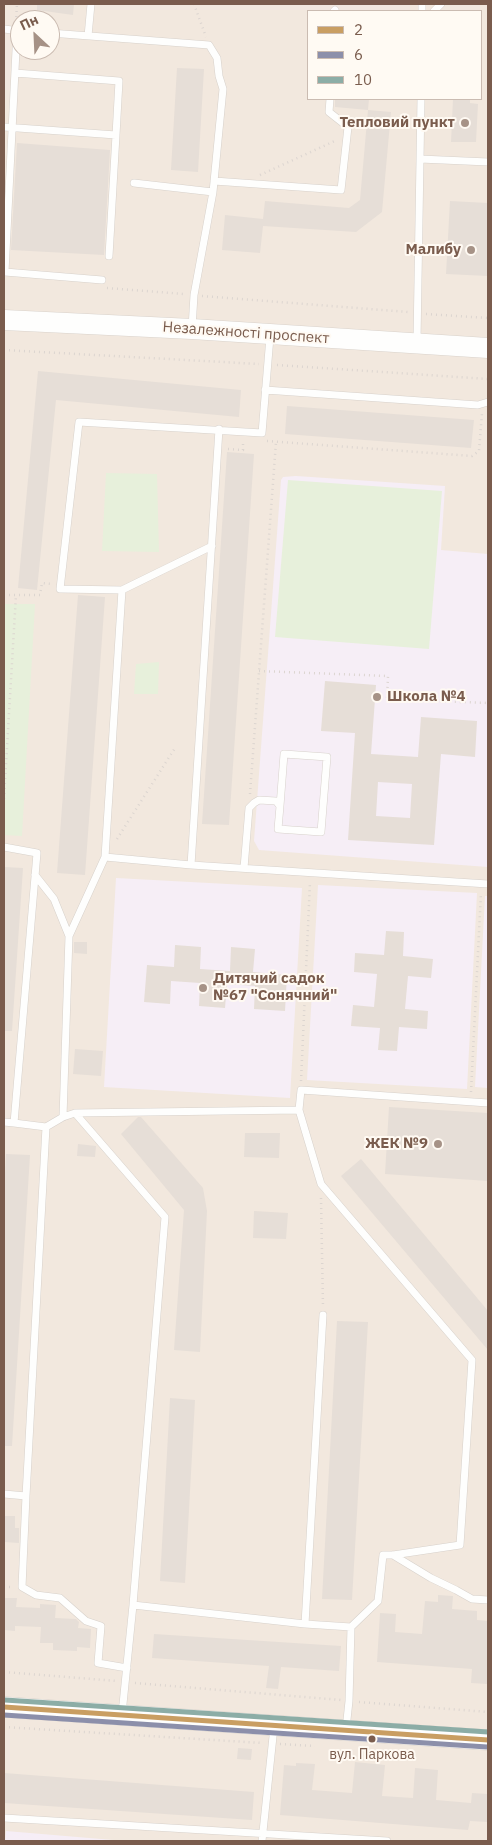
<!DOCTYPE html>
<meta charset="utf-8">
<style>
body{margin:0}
#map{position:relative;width:492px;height:1845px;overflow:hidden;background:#f9f5f0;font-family:"IBM Plex Sans",sans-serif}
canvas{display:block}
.frame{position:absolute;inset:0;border:5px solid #7a5c4d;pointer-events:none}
.legend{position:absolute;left:307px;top:10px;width:175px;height:90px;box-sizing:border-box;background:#fffaf3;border:1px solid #cabbb1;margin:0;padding:6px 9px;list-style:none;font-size:15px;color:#7a5c4d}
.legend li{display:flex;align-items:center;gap:10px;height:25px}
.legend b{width:25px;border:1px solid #cabbb1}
.north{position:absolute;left:10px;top:10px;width:50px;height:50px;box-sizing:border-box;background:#fffaf3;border:1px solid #cabbb1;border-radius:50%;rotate:335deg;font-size:14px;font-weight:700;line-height:20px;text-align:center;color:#7a5c4d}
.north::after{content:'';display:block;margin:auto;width:18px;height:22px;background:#a69286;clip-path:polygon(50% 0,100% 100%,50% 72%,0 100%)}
</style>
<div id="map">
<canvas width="492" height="1845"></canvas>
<div class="frame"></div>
<ul class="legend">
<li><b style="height:6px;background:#c99e62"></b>2</li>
<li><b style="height:6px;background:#8c8faa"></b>6</li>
<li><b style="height:6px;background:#8cada6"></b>10</li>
</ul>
<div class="north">Пн</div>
</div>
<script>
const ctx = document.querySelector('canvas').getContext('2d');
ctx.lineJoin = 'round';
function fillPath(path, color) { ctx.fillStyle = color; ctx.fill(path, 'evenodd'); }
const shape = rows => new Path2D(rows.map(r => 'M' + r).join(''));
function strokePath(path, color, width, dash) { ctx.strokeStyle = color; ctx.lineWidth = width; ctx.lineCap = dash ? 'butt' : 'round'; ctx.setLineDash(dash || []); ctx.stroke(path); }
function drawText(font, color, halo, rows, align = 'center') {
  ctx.font = font + ' "IBM Plex Sans",sans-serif'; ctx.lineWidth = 4; ctx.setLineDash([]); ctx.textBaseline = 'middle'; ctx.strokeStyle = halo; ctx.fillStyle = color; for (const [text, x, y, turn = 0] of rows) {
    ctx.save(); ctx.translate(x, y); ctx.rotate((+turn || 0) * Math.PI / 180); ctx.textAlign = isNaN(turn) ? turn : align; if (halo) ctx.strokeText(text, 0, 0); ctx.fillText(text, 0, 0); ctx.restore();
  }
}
const residential = shape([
 [4,4,488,4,488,1841,4,1841],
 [308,11,481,11,481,99,308,99],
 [20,20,50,20,50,50,20,50]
]);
const education = shape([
 [296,476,445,486,441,550,488,554,488,867,259,850,254,841,281,480,283,477],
 [116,878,302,888,290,1098,104,1087],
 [318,885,477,893,467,1089,307,1080],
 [485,896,488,896,488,1088,475,1087],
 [6,1831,125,1841,5,1841]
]);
const green = shape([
 [106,473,157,474,159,552,102,551],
 [288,480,442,491,429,649,275,637],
 [4,604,35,604,22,836,4,835],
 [159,662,158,694,134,694,136,664]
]);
const building = shape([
 [37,4,74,4,73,15,37,10],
 [177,68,204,69,198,172,171,170],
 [335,99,369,99,368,110,335,107],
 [453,99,470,99,470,103,478,104,476,142,451,142],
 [368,110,391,112,382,212,356,232,263,226,260,253,222,250,225,215,263,219,265,201,349,208,360,200],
 [17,143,110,150,104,255,11,250],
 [450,201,488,203,488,276,446,274],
 [38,371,241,390,239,417,56,400,37,590,18,588],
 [287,406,474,420,471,448,285,434],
 [227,452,254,454,229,825,202,824],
 [78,595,105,597,85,875,57,873],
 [325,681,376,685,371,754,418,757,421,717,477,721,475,757,441,754,434,845,348,840,355,733,321,731],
 [378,782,412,784,410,818,376,816],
 [4,867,23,868,12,1031,4,1031],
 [386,931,404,932,403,956,433,959,431,978,408,976,405,1009,428,1011,427,1029,399,1027,397,1051,378,1050,380,1028,351,1026,353,1005,374,1007,377,974,354,972,355,953,384,955],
 [74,942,87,942,87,954,74,953],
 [175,945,201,947,200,969,230,971,231,947,255,949,253,972,287,975,285,1011,254,1009,255,986,227,984,225,1008,199,1006,200,983,171,981,170,1004,144,1002,147,965,174,967],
 [75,1049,103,1051,101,1076,73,1074],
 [389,1107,488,1113,488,1181,385,1174],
 [138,1117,141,1117,203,1188,207,1211,200,1352,174,1350,184,1210,121,1134],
 [245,1133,280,1133,279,1158,244,1157],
 [78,1144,96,1146,95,1157,77,1156],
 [6,1154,30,1155,12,1446,4,1446,4,1192],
 [361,1159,488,1311,488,1350,341,1176],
 [254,1211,288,1213,286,1239,253,1238],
 [337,1321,368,1322,352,1600,322,1599],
 [170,1398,195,1400,185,1583,160,1581],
 [4,1516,15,1516,15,1528,19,1528,19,1543,4,1542],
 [438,1595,453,1596,452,1609,477,1611,477,1620,488,1621,488,1684,471,1683,472,1669,377,1662,380,1613,396,1614,395,1632,422,1634,425,1601,438,1602],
 [4,1598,17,1598,16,1607,40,1608,40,1604,56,1605,55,1618,76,1619,79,1622,78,1628,91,1629,90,1648,77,1647,77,1651,53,1650,53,1643,40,1643,41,1627,15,1626,15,1631,4,1630],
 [154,1634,341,1646,339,1671,281,1667,278,1689,266,1688,269,1666,152,1658],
 [238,1748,252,1749,251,1760,237,1759],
 [355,1762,385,1765,382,1796,413,1798,415,1768,438,1770,436,1800,471,1803,472,1793,488,1794,488,1822,470,1821,468,1830,280,1815,284,1765,296,1766,296,1763,315,1764,312,1790,352,1793],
 [4,1773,254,1792,252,1820,4,1803]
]);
const path = shape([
 [194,4,206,37],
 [16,22,17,4],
 [260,175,337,140],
 [107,288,184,294],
 [202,296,408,312],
 [426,314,488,318],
 [4,350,259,364],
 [277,365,488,379],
 [267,441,472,456,479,451,482,413],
 [228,449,243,450,243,441],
 [4,595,40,595,42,583,52,584],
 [259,671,388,676,387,699,488,703],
 [250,794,276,442],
 [4,799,16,595],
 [117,839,175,748],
 [301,1081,310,882],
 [471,1092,481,893],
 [321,1198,323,1307],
 [4,1587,13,1587],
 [4,1672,117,1681],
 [135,1683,341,1700],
 [359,1702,488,1712],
 [4,1727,262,1743],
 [280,1744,315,1746]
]);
const lane = shape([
 [334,11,335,10],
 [422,11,422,4],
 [434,11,441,4],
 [4,29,20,31],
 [17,30,5,272,102,280],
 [50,33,209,45,217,58,219,76,223,89,213,192,194,295,192,328],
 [88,36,91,4],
 [4,127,116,135,119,81,15,73],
 [420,159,488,162],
 [214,181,341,190,348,127,329,112,330,99],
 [134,183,213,192],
 [109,256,116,135],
 [417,341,421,99],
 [265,390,478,405,488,402],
 [122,590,60,589,79,422,262,433,270,337],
 [4,847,37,853,14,1123,4,1122],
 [105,857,122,590,212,546],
 [191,865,219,429],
 [244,868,249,808,254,803,259,800,276,801,280,806,278,829,321,832,327,757,284,754,280,806],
 [35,875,54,899,69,936],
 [75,1113,299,1110],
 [63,1117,69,936,105,857,191,865,488,884],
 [14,1123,46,1127,63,1117,75,1113,165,1217,133,1605,122,1714],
 [4,1494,26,1496,22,1587,36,1595,60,1598,86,1621,101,1626,98,1663,127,1668],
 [26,1496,46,1127],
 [393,1555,431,1578,456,1590,472,1599,488,1600],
 [133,1605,305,1624,351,1627],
 [305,1624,323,1315],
 [346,1729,349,1701,351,1627,378,1601,383,1555,393,1555,460,1545,472,1360,321,1184,299,1110,301,1090,488,1103],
 [4,1818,387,1841],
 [262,1841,274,1727]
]);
const secondary = shape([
 [4,320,192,329,488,348],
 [4,1707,488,1740]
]);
const bus1 = shape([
 [4,1707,488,1740]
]);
const bus2 = shape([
 [4,1715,487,1747]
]);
const bus3 = shape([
 [5,1700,488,1732]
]);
const markers = [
 [465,123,5,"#a69286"],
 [471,250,5,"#a69286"],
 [377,697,5,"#a69286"],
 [203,988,5,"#a69286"],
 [438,1144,5,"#a69286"],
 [372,1739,4.5,"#7a5c4d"]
];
const busNames = [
 ["вул. Паркова",372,1755]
];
const poiNames = [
 ["Тепловий пункт",455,123],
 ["Малибу",461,250],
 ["Школа №4",387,697,"left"],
 ["Дитячий садок",213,979,"left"],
 ["№67 \"Сонячний\"",213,996,"left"],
 ["ЖЕК №9",428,1144]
];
const streetNames = [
 ["Незалежності проспект",246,333,4]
];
fillPath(residential, '#f2e8de');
fillPath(education, '#f6eef6');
fillPath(green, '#e7f0db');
fillPath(building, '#e6ded7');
strokePath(lane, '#d7d1cb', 8);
strokePath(secondary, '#d9d2cb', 21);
strokePath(path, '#dcd5d0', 2.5, [1, 4]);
strokePath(lane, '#fefefd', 7);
strokePath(secondary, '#fefefd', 20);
strokePath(bus1, '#c99e62', 5);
strokePath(bus2, '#8c8faa', 5);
strokePath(bus3, '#8cada6', 5);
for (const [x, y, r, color] of markers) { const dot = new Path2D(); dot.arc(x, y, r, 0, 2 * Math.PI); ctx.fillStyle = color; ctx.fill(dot); strokePath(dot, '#fffaf3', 2); }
drawText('14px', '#7a5c4d', '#fffaf3', busNames);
drawText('bold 15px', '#7a5c4d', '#fffaf3', poiNames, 'right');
drawText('15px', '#7a5c4d', '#fffaf3', streetNames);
</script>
